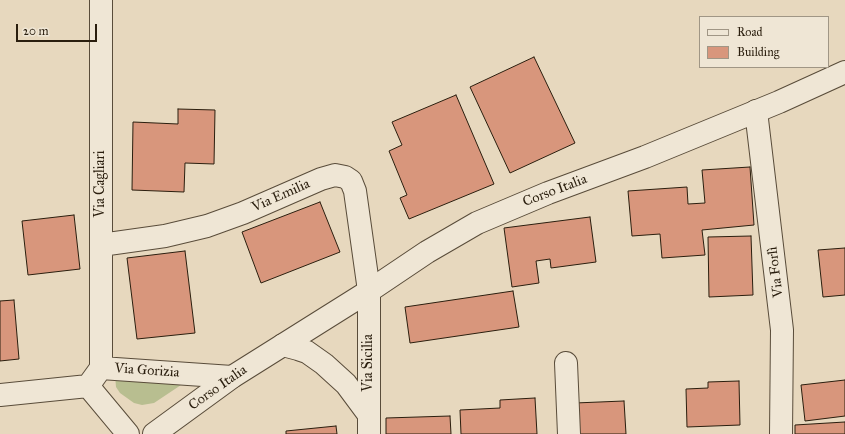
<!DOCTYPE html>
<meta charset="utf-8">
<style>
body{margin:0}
#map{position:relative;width:845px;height:434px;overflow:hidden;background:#e7d8be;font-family:"IM FELL Great Primer",serif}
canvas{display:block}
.legend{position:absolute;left:699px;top:16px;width:130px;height:52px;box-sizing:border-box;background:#efe6d5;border:1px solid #a09685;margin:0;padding:5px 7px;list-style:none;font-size:12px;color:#2a1e0e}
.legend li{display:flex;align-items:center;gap:8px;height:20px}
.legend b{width:20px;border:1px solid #a09685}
.scale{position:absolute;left:16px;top:24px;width:81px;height:18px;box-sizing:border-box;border:2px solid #2a1e0e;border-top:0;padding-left:5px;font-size:12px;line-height:14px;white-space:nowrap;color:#2a1e0e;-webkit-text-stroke:3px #efe6d5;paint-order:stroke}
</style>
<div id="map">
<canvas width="845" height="434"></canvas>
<ul class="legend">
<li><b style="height:5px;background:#efe6d5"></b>Road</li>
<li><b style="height:11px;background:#d8967c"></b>Building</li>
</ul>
<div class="scale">20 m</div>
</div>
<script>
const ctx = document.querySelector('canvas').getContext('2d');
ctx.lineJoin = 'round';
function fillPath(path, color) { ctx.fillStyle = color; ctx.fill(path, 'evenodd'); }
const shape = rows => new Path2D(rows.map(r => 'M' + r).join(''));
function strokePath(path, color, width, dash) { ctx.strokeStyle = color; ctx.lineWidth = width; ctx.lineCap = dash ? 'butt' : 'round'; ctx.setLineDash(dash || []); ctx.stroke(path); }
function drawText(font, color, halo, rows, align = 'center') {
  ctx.font = font + ' "IM FELL Great Primer",serif'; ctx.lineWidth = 3; ctx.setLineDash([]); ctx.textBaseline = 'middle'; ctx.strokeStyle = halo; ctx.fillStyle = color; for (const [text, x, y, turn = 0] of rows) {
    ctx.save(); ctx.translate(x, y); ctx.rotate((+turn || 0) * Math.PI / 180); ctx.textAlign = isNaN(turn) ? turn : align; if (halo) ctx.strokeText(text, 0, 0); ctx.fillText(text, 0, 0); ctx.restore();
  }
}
const green = shape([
 [115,375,190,379,154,403,142,405,134,403,120,393,116,387]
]);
const building = shape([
 [534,57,575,143,510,173,470,87,534,57],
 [456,95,494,184,409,219,400,198,407,195,389,151,402,145,392,122,456,95],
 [178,109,215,110,214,164,185,163,184,192,132,190,133,122,178,124,178,109],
 [750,167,754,225,702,230,705,255,662,258,660,234,632,236,628,191,687,187,688,204,705,203,702,170,750,167],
 [320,202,340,252,261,283,242,232,320,202],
 [74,215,80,269,28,275,22,221,74,215],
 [590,217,596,262,551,268,550,259,536,261,539,283,512,287,504,228,590,217],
 [751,236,753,295,709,297,708,237,751,236],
 [845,248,845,295,823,297,818,250,845,248],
 [185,251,195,333,137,339,127,258,185,251],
 [513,291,519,327,410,343,405,307,513,291],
 [14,300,19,359,0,361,0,301,14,300],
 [845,380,845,416,805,421,801,385,845,380],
 [739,381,740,425,687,427,686,389,708,388,708,382,739,381],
 [535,398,537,434,461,434,460,410,500,408,500,400,535,398],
 [624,401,626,434,577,434,575,403,624,401],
 [450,416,451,434,386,434,386,418,450,416],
 [845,422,845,434,795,434,795,425,845,422],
 [336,426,337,434,286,434,286,431,336,426]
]);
const minor = shape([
 [756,111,782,330,781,434],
 [101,245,165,236,207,226,243,213,321,179,335,175,345,177,351,181,355,191,369,291,369,434],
 [283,345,298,349,307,352,324,364,346,384,369,415],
 [566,363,569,434],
 [101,368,101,0],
 [88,386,128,434],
 [0,395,88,386,101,368,232,377]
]);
const tertiary = shape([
 [154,434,232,377,369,291,427,252,477,223,548,193,645,157,779,102,845,72]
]);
const streetNames = [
 ["Via Cagliari",101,184,-90],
 ["Corso Italia",555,191,-21],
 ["Via Emilia",281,196,-24],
 ["Via Forlì",776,272,-97],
 ["Via Sicilia",369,363,-90],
 ["Via Gorizia",147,371,4],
 ["Corso Italia",218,388,-35]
];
fillPath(green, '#b8be90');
fillPath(building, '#d8967c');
strokePath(building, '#2a1e0e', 1);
strokePath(minor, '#594c3a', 24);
strokePath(tertiary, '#594c3a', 24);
strokePath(minor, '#efe6d5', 22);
strokePath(tertiary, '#efe6d5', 22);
drawText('14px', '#2a1e0e', '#efe6d5', streetNames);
</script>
